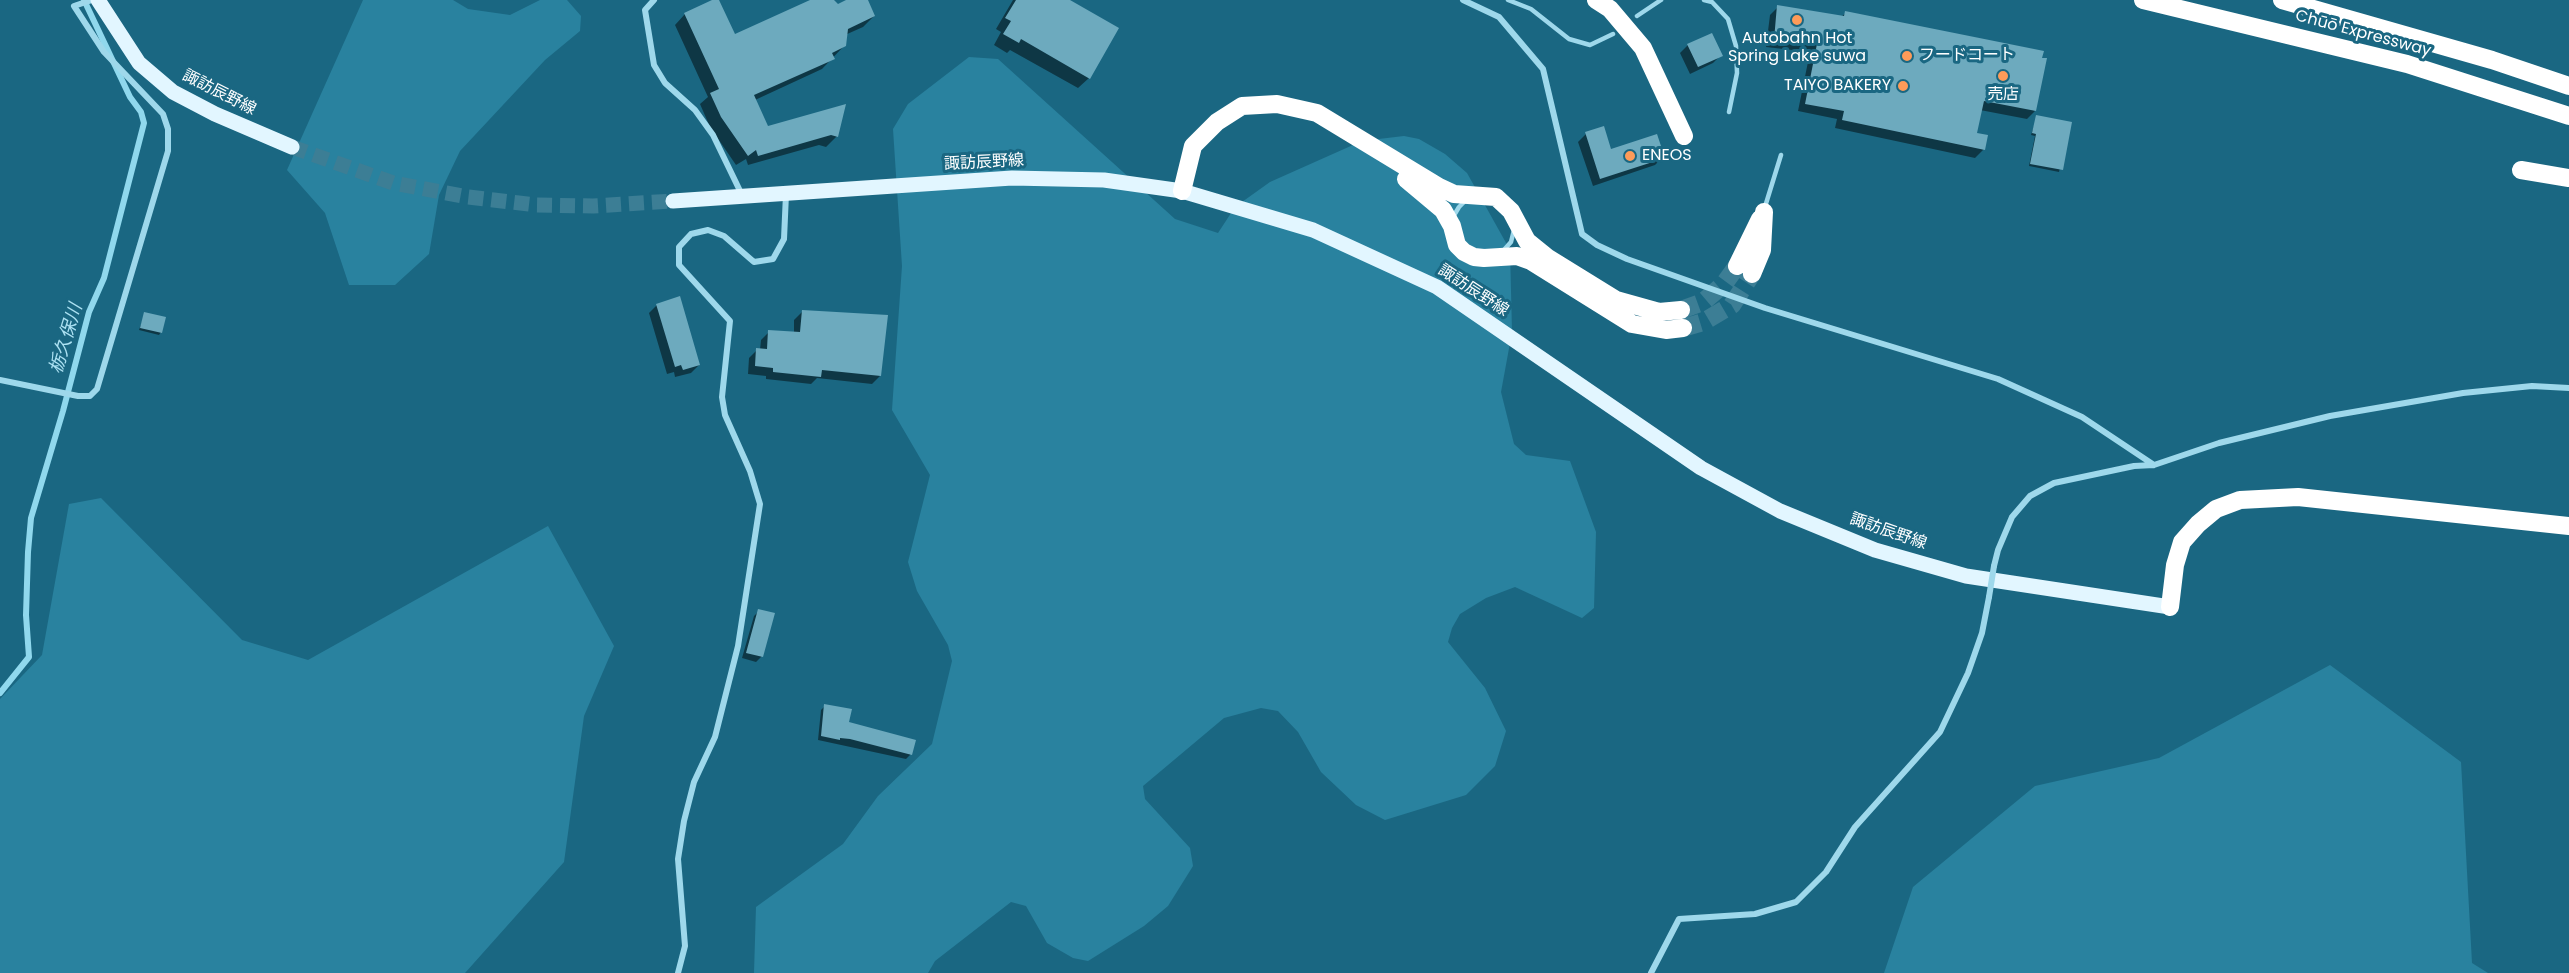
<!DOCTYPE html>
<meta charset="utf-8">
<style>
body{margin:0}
canvas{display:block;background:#1a6782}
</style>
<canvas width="2569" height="973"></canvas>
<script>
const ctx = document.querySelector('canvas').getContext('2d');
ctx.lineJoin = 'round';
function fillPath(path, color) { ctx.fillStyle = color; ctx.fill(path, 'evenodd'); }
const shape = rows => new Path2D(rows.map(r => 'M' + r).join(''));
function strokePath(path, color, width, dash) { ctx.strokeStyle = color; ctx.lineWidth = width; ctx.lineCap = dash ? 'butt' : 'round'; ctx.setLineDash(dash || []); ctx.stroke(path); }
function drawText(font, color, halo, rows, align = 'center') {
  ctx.font = font + ' Poppins,"Noto Sans JP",sans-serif'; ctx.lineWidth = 6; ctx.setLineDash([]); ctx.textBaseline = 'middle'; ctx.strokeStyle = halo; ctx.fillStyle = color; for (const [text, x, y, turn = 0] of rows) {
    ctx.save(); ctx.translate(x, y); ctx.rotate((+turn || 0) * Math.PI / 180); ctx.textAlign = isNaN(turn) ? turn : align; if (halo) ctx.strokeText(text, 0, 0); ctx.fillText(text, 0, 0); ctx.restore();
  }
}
const green = shape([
 [363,0,453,0,468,9,510,15,540,0,567,0,581,16,580,31,545,60,460,151,439,195,429,254,395,285,349,285,325,213,287,170],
 [969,57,998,59,1175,219,1218,233,1235,207,1270,182,1362,141,1404,136,1419,139,1445,154,1467,173,1510,250,1512,332,1501,392,1514,444,1526,455,1570,461,1596,532,1594,608,1582,618,1515,587,1486,598,1460,614,1452,628,1448,642,1485,688,1506,731,1495,766,1466,795,1385,820,1356,805,1321,772,1298,732,1278,711,1261,708,1224,718,1143,786,1145,799,1190,848,1193,866,1168,906,1144,926,1088,961,1073,958,1047,943,1026,906,1011,902,935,961,928,973,754,973,756,907,843,844,878,796,932,744,952,661,948,645,917,591,908,562,930,475,892,410,902,266,893,129,908,104],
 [101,498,242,640,308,660,548,526,614,646,584,716,564,862,465,973,0,973,0,699,42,655,69,504],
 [2330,665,2461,762,2472,963,2488,973,1884,973,1913,887,2035,786,2159,758]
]);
const shadow = shape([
 [717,0,734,36,814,0,828,0,840,5,850,0,866,0,874,16,863,27,845,35,844,46,822,69,755,100,767,128,844,106,837,136,826,147,819,145,748,165,746,159,736,165,710,127,700,104,708,97,675,25,685,14],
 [1013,0,1067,0,1089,78,1078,88,1010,50,1007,53,994,45,1001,32,996,29],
 [1778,7,1841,17,1846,13,2035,111,2027,119,1980,110,1975,134,1983,150,1975,158,1835,128,1837,119,1798,111,1810,52,1766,47,1770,15],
 [1688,45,1721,55,1713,63,1690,74,1680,53],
 [2037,117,2070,123,2059,172,2029,166,2035,136,2031,135],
 [1586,134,1610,151,1663,157,1655,165,1593,186,1578,142],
 [657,305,699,365,691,373,675,377,674,372,667,374,649,313],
 [802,312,880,376,872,384,817,378,811,384,766,379,766,376,748,374,749,358,757,350,760,350,761,340,769,332,794,333,794,320],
 [145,314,161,332,159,335,139,330],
 [759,611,773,614,761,657,756,662,742,658,754,616],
 [825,706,847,723,914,741,910,755,906,759,818,740,821,710]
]);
const stream = shape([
 [0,693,29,657,26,615,28,552,31,518,63,411,89,312,104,278,144,123,141,112,130,97,84,0]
]);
const building = shape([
 [712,0,719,0,735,34,810,0,834,0,838,4,846,0,868,0,875,16,848,29,846,46,832,53,835,59,754,95,768,126,846,104,838,137,831,135,758,156,756,150,748,156,721,117,710,93,719,89,684,13],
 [1016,0,1070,0,1119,28,1090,79,1021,39,1019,43,1003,34,1011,21,1005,18],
 [1777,5,1844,16,1845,11,2044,51,2042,58,2047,58,2036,111,1984,101,1977,133,1988,135,1985,150,1842,120,1844,111,1805,104,1817,44,1774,40],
 [1712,33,1723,56,1698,67,1687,44],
 [2036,115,2072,122,2063,170,2030,164,2036,134,2032,133],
 [1604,126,1611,149,1657,134,1665,158,1600,179,1585,132],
 [680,296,700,365,683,370,681,365,675,367,656,304],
 [802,310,888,315,881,376,822,370,821,377,773,372,773,368,755,366,756,348,767,349,768,330,800,332],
 [144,312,166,317,162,333,140,328],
 [758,609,775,613,763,657,746,653],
 [824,704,852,709,849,722,916,740,912,755,850,739,840,738,840,740,821,736]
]);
const primaryTunnel = shape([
 [292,147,393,183,468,197,537,205,593,206,673,201]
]);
const motorwayTunnel = shape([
 [1681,310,1703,302,1724,284,1737,266],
 [1683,328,1703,322,1732,305,1752,274]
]);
const service = shape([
 [1508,0,1531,9,1569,39,1590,45,1613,34],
 [1704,0,1712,2,1728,19,1736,46,1737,73,1729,112],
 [1637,16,1661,0],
 [1764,210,1781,155],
 [1453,217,1459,207,1466,200],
 [1503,251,1511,242,1514,230]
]);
const minor = shape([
 [654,0,645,10,654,65,665,83,695,110,713,135,742,195],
 [1463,0,1499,17,1543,69,1582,234,1597,245,1627,259,1765,308,1998,379,2082,417,2154,465],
 [0,380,78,396,90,396,97,389,168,151,168,129,163,114,104,52,74,6,92,0],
 [1994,566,1998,550,2012,517,2030,496,2054,483,2134,466,2154,465,2219,443,2330,416,2463,393,2532,386,2569,388],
 [678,973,685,946,678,859,684,821,694,782,715,737,738,646,760,504,750,471,725,415,722,397,730,321,679,265,679,247,691,234,708,230,724,236,754,262,773,259,784,239,786,194],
 [1651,973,1679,919,1755,914,1796,902,1826,872,1855,827,1940,732,1968,673,1982,633,1989,597]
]);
const primary = shape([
 [98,0,139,63,173,92,215,114,292,147],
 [673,201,1012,178,1104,180,1182,191,1313,230,1437,287,1701,468,1780,511,1875,550,1966,576,2170,607]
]);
const motorway = shape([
 [1596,0,1610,9,1643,48,1684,136],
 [2143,0,2407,64,2569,116],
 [2282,0,2492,60,2569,86],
 [2521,170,2569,178],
 [1406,179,1443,210,1452,226,1457,245,1464,252,1474,257,1484,258,1517,256,1531,261,1632,324,1666,330,1683,328],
 [1182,191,1193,146,1217,122,1242,106,1277,104,1317,113,1439,187,1454,194,1496,197,1511,211,1527,241,1548,258,1616,300,1659,312,1681,310],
 [1737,266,1760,219],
 [1752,274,1762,250,1764,212],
 [2170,607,2175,565,2182,542,2198,524,2216,509,2240,500,2298,497,2569,526]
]);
const minorBridge = shape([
 [1989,597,1994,566]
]);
const markers = [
 [1797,20,6,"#fd9b59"],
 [1907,56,6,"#fd9b59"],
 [2003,76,6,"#fd9b59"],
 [1903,86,6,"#fd9b59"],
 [1630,156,6,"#fd9b59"]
];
const streetNames = [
 ["Chūō Expressway",2363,34,15],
 ["諏訪辰野線",219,93,27],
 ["諏訪辰野線",984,163,-3],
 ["諏訪辰野線",1473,291,33],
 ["諏訪辰野線",1888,532,19]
];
const poiNames = [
 ["Autobahn Hot",1797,39],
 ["Spring Lake suwa",1797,57],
 ["フードコート",1919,56,"left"],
 ["TAIYO BAKERY",1891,86,"right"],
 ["売店",2003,95],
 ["ENEOS",1642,156,"left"]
];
const waterNames = [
 ["栃久保川",67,339,-73]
];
fillPath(green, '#29829f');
fillPath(shadow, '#0007');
strokePath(stream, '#90d8ed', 6);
fillPath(building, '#6daabe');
strokePath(primaryTunnel, '#3c7e95', 15, [15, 8]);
strokePath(motorwayTunnel, '#3c7e95', 18, [18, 9]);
strokePath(service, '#9ed8eb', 4.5);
strokePath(minor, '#9ed8eb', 6);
strokePath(primary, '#e2f6ff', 15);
strokePath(motorway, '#fff', 18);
strokePath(minorBridge, '#9ed8eb', 6);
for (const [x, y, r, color] of markers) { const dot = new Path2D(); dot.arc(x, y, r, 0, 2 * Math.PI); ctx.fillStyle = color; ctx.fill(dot); strokePath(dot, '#1a6782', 2); }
drawText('16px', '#fff', '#1a6782', streetNames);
drawText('16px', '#fff', '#1a6782', poiNames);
drawText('italic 18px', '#ade2f3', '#1a6782', waterNames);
</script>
